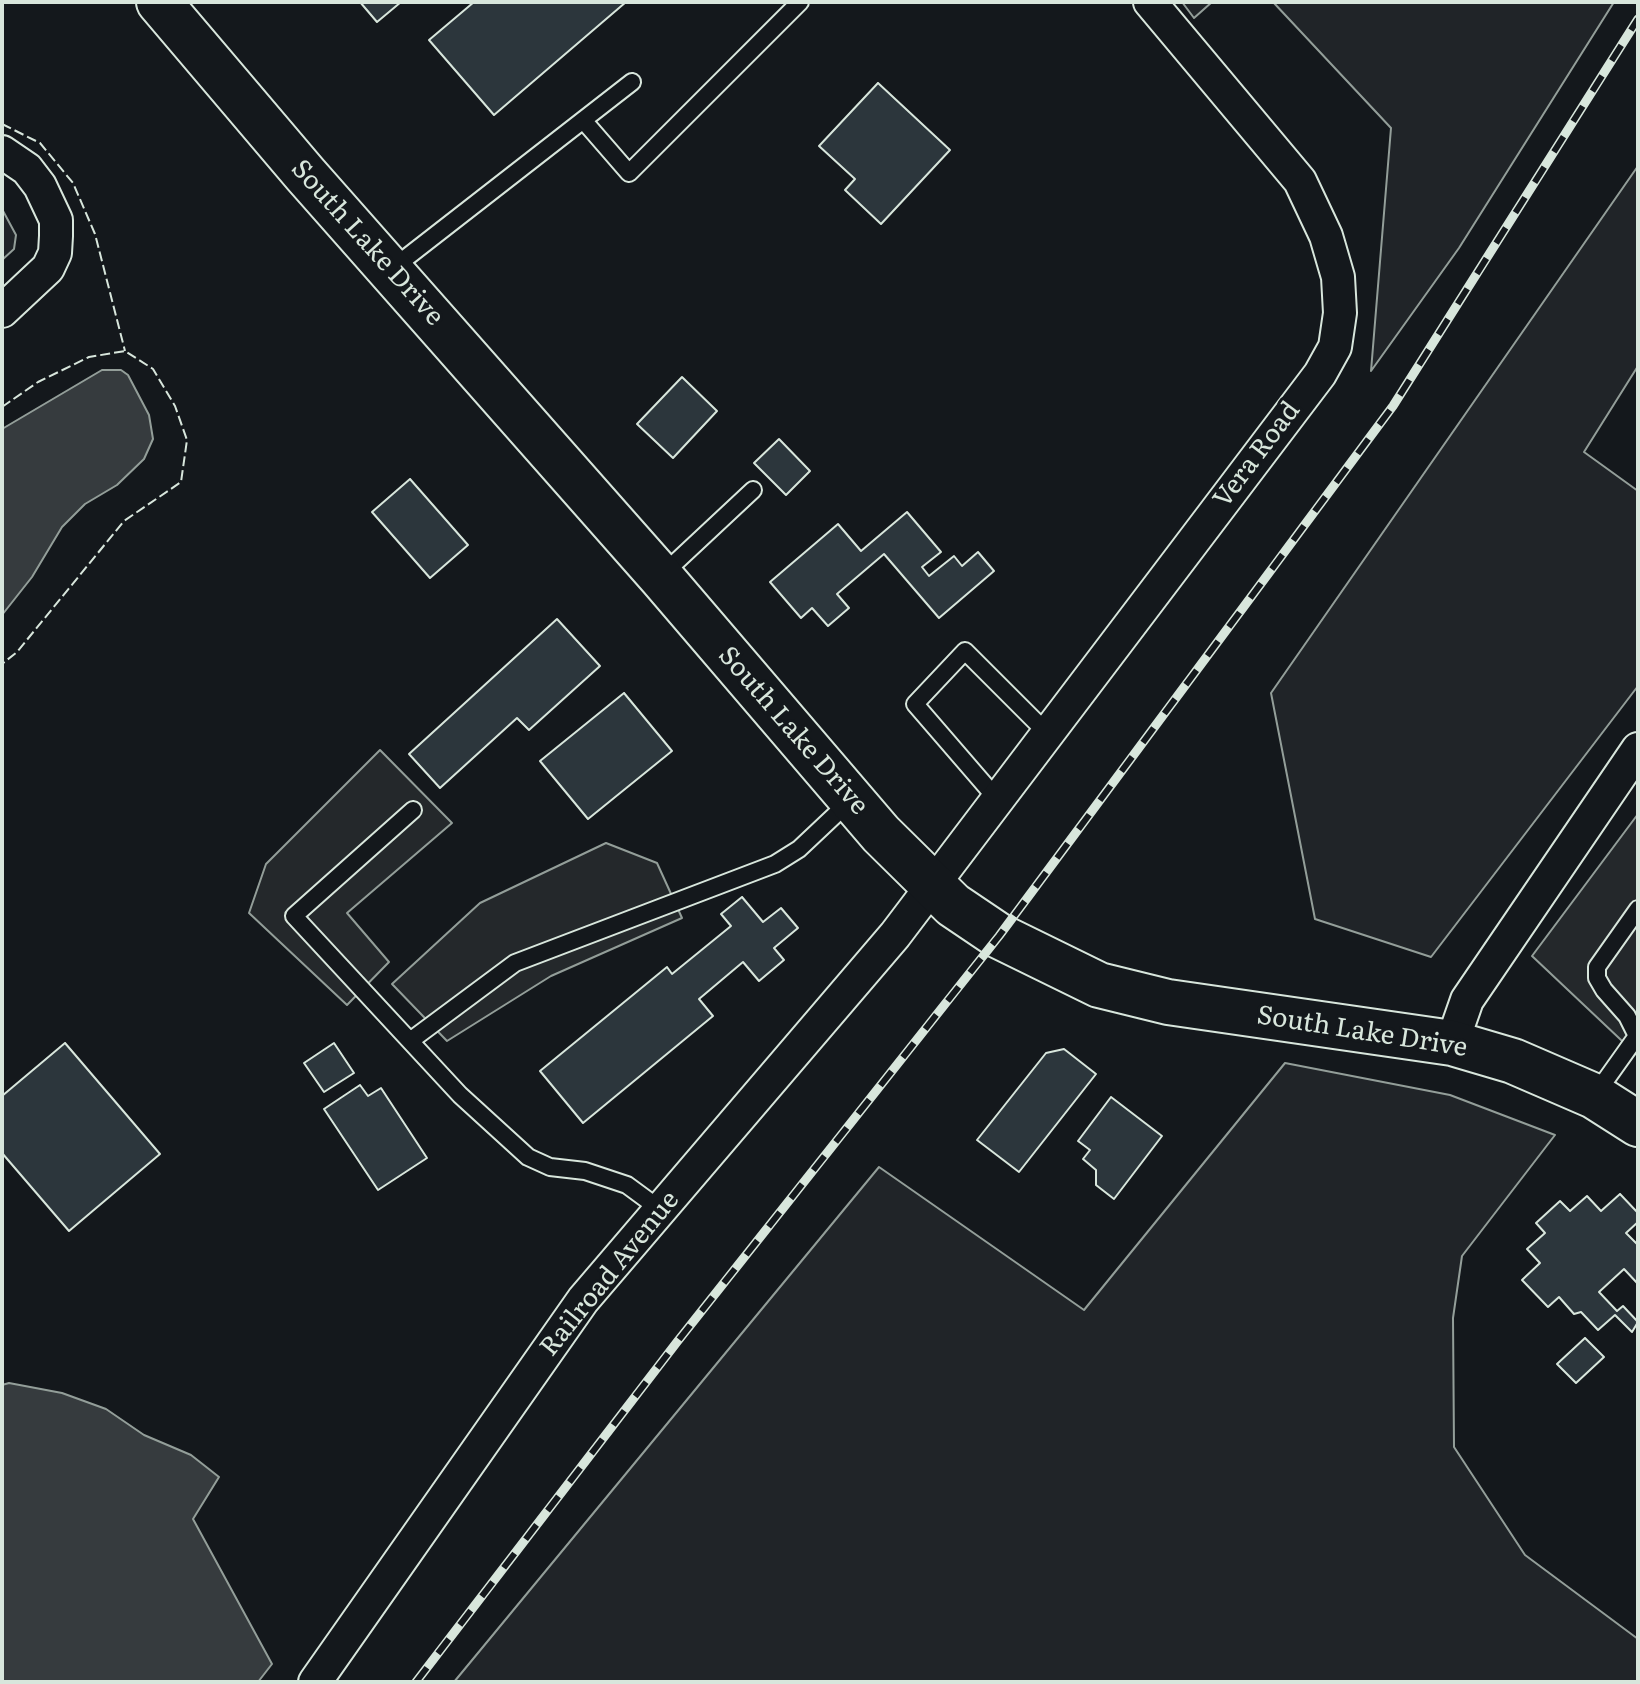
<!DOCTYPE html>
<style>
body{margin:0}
#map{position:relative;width:1640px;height:1684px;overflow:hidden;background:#14181c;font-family:Literata,serif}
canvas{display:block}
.frame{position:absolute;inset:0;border:4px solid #d8e6dc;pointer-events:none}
</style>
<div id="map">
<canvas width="1640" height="1684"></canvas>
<div class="frame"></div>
</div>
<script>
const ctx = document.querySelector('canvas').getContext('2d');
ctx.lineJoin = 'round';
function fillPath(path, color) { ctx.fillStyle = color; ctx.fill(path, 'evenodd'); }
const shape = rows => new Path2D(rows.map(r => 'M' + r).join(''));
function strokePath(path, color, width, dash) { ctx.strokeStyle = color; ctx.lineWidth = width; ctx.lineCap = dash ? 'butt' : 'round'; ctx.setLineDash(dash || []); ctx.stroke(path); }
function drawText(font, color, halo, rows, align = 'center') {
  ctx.font = font + ' Literata,serif'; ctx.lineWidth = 6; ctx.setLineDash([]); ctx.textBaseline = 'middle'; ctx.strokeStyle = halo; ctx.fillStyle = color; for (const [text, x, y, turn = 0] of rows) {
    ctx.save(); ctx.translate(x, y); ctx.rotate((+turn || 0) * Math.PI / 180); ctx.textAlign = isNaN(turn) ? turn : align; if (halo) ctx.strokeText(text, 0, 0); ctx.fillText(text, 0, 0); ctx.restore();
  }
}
const green = shape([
 [1182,2,1212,2,1194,18,1182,2],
 [1273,2,1614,2,1459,248,1371,371,1391,128,1273,2],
 [1638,166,1638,366,1584,452,1638,491,1638,686,1431,957,1315,919,1271,693,1638,166],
 [2,209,16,235,14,249,2,260,2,209],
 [1285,1063,1450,1095,1555,1135,1462,1256,1453,1318,1454,1447,1525,1555,1638,1639,1638,1682,454,1682,879,1167,1084,1310,1285,1063]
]);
const parking = shape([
 [380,750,452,823,347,913,389,962,347,1005,249,913,266,864,380,750],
 [1638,814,1638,1056,1532,956,1638,814],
 [606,843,657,863,682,918,551,976,447,1041,392,984,480,903,606,843]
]);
const water = shape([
 [102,370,121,370,128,375,149,415,153,439,144,459,117,485,85,504,62,527,32,577,2,615,2,429,102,370],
 [9,1383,62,1393,106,1409,144,1435,191,1455,219,1477,193,1519,272,1664,258,1682,2,1682,2,1385,9,1383]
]);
const building = shape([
 [360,2,401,2,377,22,360,2],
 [474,2,626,2,494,115,429,40,474,2],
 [878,83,950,150,881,224,845,190,855,179,819,146,878,83],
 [682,377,717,411,673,458,637,424,682,377],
 [779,439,810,471,786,495,754,463,779,439],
 [410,479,468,545,430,578,372,512,410,479],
 [907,512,941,552,922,567,929,576,954,556,962,566,978,552,994,571,939,618,884,554,837,594,849,608,828,626,812,608,801,618,770,582,838,524,861,551,907,512],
 [557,619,600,666,529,730,517,718,440,788,409,754,557,619],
 [624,693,672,751,588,819,540,761,624,693],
 [742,897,763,922,781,908,798,928,774,948,784,960,759,981,743,962,699,999,713,1016,583,1123,540,1071,667,967,672,974,731,926,721,914,742,897],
 [65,1043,160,1154,69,1231,2,1153,2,1096,65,1043],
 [334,1043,354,1073,324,1092,304,1063,334,1043],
 [1064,1049,1096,1074,1019,1172,977,1140,1046,1053,1064,1049],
 [360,1085,368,1096,381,1088,427,1158,378,1190,324,1109,360,1085],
 [1111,1097,1162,1136,1114,1199,1096,1185,1096,1170,1083,1159,1090,1150,1078,1141,1111,1097],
 [1620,1194,1638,1213,1638,1222,1626,1233,1638,1245,1638,1284,1624,1269,1599,1292,1617,1311,1623,1306,1638,1322,1632,1332,1615,1315,1598,1330,1581,1312,1574,1314,1559,1297,1548,1307,1522,1280,1540,1263,1527,1249,1545,1233,1536,1223,1560,1201,1570,1211,1587,1196,1601,1211,1620,1194],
 [1585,1338,1604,1357,1576,1383,1557,1364,1585,1338]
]);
const lane = shape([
 [583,120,629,173,800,2],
 [393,268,632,82],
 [662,575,753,490],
 [997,799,915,704,965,651,1047,733],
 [413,810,294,916,460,1095,528,1157,550,1167,585,1171,627,1185,661,1210],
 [410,1041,515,963,775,864,799,849,851,800],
 [1595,1095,1637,1036,1627,1016,1604,990,1597,978,1597,967,1638,909]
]);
const street = shape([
 [2,152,27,169,40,186,56,220,56,236,55,253,48,268,2,311],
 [1452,1043,1467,1000,1638,749],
 [315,1682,583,1300,895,935,1320,374,1335,347,1340,313,1338,277,1326,236,1300,181,1150,2]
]);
const secondary = shape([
 [159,2,305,174,661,577,881,834,953,905,999,936,1099,985,1168,1002,1452,1043,1513,1061,1594,1096,1638,1124]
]);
const rail = shape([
 [416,1682,677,1342,999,936,1393,406,1638,19]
]);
const fence = shape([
 [2,124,40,143,73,183,95,234,125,351],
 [2,407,38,382,89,357,125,351,153,369,175,406,187,440,181,482,124,521,17,652,2,664]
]);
const streetNames = [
 ["South Lake Drive",367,243,48],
 ["Vera Road",1257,455,-53],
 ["South Lake Drive",793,731,49],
 ["South Lake Drive",1362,1032,9],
 ["Railroad Avenue",610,1274,-51]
];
fillPath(green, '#202428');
strokePath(green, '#939e99', 2);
fillPath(parking, '#24282b');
strokePath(parking, '#939e99', 2);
fillPath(water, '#363b3e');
strokePath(water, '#939e99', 2);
fillPath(building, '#2c363c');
strokePath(building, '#d8e6dc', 2);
strokePath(lane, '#d8e6dc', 20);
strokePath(street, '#d8e6dc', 36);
strokePath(secondary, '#d8e6dc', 48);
strokePath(lane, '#14181c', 16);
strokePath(street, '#14181c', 32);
strokePath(secondary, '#14181c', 44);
strokePath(rail, '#d8e6dc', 9);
strokePath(rail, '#14181c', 6, [18]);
strokePath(fence, '#d8e6dc', 2, [10, 4]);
drawText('26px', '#d8e6dc', '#14181c', streetNames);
</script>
